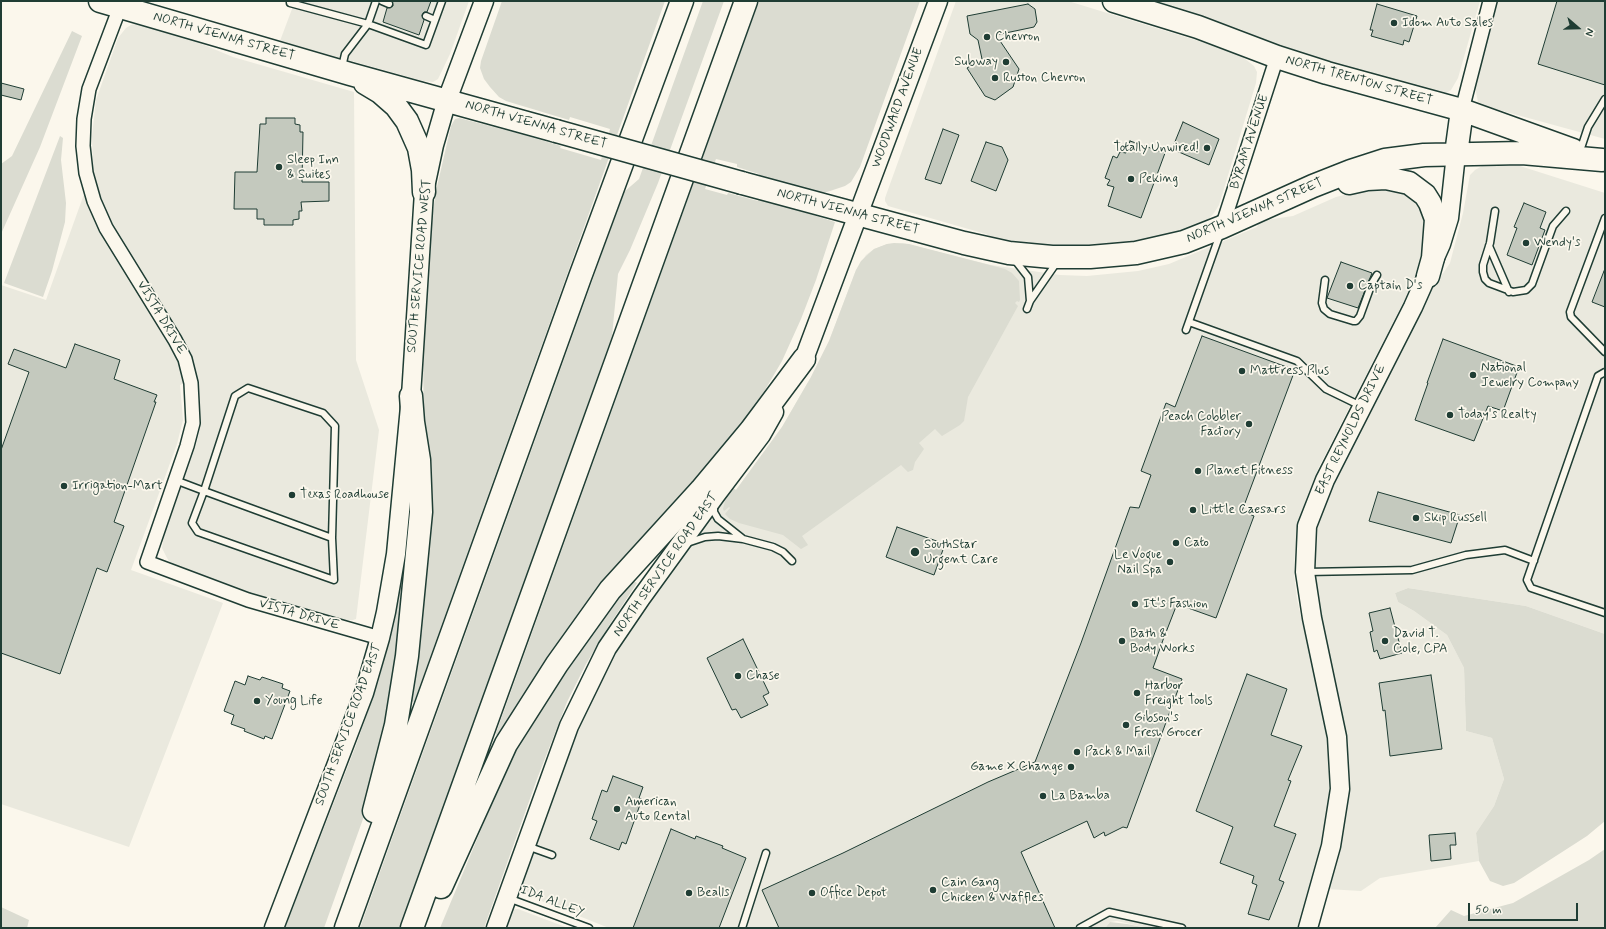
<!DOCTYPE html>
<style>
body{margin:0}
#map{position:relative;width:1606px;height:929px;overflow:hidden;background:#fbf7ec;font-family:Mynerve,sans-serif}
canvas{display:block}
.frame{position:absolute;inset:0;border:2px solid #1f3d34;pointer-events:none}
.north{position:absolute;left:1558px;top:8px;width:40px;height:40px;-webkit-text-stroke:3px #fbf7ec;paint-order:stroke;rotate:110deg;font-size:11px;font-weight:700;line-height:16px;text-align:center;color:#1f3d34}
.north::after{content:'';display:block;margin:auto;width:14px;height:18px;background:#1f3d34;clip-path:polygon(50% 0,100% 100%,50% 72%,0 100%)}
.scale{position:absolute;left:1468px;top:903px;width:110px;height:18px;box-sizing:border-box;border:2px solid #1f3d34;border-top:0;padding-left:5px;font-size:12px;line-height:14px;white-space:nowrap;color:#1f3d34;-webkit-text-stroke:3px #fbf7ec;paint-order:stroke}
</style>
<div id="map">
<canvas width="1606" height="929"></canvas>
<div class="frame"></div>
<div class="north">N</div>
<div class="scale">50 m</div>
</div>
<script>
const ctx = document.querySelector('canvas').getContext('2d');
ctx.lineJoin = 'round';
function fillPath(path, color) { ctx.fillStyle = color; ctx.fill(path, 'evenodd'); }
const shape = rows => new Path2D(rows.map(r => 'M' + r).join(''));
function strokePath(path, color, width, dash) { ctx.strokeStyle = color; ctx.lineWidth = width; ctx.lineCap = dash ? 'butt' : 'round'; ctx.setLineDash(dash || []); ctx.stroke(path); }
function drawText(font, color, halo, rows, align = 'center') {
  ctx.font = font + ' Mynerve,sans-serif'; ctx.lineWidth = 3.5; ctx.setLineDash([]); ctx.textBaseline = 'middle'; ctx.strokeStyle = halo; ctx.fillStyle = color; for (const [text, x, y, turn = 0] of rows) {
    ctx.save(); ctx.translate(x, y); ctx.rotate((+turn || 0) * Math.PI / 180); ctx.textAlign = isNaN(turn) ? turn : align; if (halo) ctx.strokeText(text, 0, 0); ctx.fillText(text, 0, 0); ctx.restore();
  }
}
const built = shape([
 [295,1,469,1,450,54,438,79,433,82,423,81,280,41],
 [956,1,1068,1,1231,51,1240,55,1254,66,1257,72,1256,83,1219,205,1214,213,1205,223,1194,230,1110,249,1007,246,986,234,888,206,885,201,885,198],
 [1153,1,1480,1,1458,78,1451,90,1445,94,1440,95,1296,54,1240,29],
 [1497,1,1605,1,1605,139,1488,107,1478,102,1475,87,1475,80],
 [137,24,168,30,233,57,354,92,356,360,379,430,356,619,353,620,344,620,255,595,177,566,169,561,167,558,162,548,164,536,196,445,200,429,200,417,198,377,180,385,183,420,177,444,131,570,223,603,129,847,1,804,1,285,46,300,93,169,92,136,96,100,118,38,126,28,131,25],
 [1501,165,1520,166,1605,193,1605,634,1526,606,1408,588,1395,593,1398,602,1414,611,1447,635,1464,668,1466,731,1492,738,1504,779,1494,806,1476,833,1479,861,1380,878,1361,891,1327,889,1344,820,1313,595,1315,525,1343,459,1415,324,1429,294,1450,263,1463,213,1470,175,1475,170,1482,166],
 [1390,188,1411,195,1420,206,1429,229,1425,254,1404,301,1319,467,1306,499,1298,527,1295,550,1294,574,1297,599,1322,709,1329,753,1330,779,1329,799,1320,848,1299,928,1147,928,1117,921,1110,922,1105,928,609,928,529,896,524,892,521,882,569,752,601,679,636,619,676,563,733,488,736,490,782,427,811,377,829,341,856,270,866,255,874,249,887,244,903,243,991,265,1060,275,1087,276,1138,271,1169,264,1257,227,1259,221,1293,216,1336,197,1368,189],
 [515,909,518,909,568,928,506,928,512,911]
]);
const green = shape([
 [502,1,665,1,414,702,410,701,424,425,423,358,425,275,428,245,436,191,451,126,455,119,459,118,521,134,561,146,560,148,601,160,610,129,570,117,569,120,559,117,506,101,499,97,490,87,484,79,480,68,481,61],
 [703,1,724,1,658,183,630,250,618,274,612,336,400,928,360,928,624,192,639,179],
 [759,1,920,1,860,167,851,182,845,186,830,191,823,193,813,192,759,177,759,174,737,167,737,164,716,159,705,189,727,195,728,193,758,201,759,198,835,222,816,280,801,319,782,361,755,407,499,737,496,735,496,733],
 [72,31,82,36,40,147,1,234,1,164,12,156],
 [60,136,63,138,61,160,66,203,65,222,52,271,43,297,4,283],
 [894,243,909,244,1005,269,1012,273,1019,281,1020,300,1019,302,1017,301,1015,303,1018,306,968,397,964,421,960,425,942,436,935,429,919,443,924,449,915,462,913,470,908,472,901,465,802,536,808,545,801,549,783,535,739,523,730,519,725,514,730,508,729,507,724,511,723,509,725,501,733,488,736,490,782,427,811,377,829,341,856,270,861,261,874,249,887,244],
 [404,556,407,556,396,674,370,794,363,819,324,928,285,928,355,748,379,680,396,610],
 [632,580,637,583,610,624,586,664,567,702,537,779,484,928,440,928,508,765,529,725,597,623],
 [1408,588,1526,606,1605,634,1605,821,1587,836,1514,883,1503,886,1490,881,1479,861,1476,833,1494,806,1504,779,1492,738,1466,731,1464,668,1447,635,1414,611,1398,602,1395,593],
 [1605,849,1605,928,1435,928,1451,910,1464,916,1513,903,1589,860],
 [1,907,29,920,27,928,1,928],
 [1110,922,1127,924,1147,928,1105,928]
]);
const building = shape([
 [392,1,431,1,427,12,424,12,422,15,424,20,419,35,383,22,387,8,393,6,392,1],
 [1557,1,1605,1,1605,85,1538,64,1557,1],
 [1028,4,1035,9,1037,22,1034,27,996,35,1019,69,1013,87,995,100,985,96,967,68,982,59,978,40,970,34,967,16,1028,4],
 [1377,4,1417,16,1409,42,1404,40,1403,45,1371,36,1373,30,1370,30,1377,4],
 [1,83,24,89,21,100,1,95,1,83],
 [266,118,295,118,295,124,300,125,300,132,303,132,302,182,329,182,329,201,301,202,302,211,299,211,299,219,293,220,293,225,264,225,264,219,257,219,257,209,234,209,235,172,257,172,260,124,266,124,266,118],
 [1183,122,1219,139,1209,165,1172,149,1183,122],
 [943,129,959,135,941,184,925,179,943,129],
 [1130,141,1165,153,1141,218,1108,206,1114,187,1107,185,1110,180,1105,178,1113,156,1117,158,1120,152,1126,153,1130,141],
 [986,142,1002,147,1008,160,996,191,971,181,986,142],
 [1524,203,1546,212,1540,228,1545,230,1532,265,1507,255,1517,228,1514,227,1524,203],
 [1341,262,1372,273,1358,308,1327,298,1341,262],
 [1604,271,1605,271,1605,307,1592,302,1604,271],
 [1202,336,1295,370,1242,511,1254,516,1216,618,1177,604,1163,640,1153,668,1182,679,1127,828,1123,827,1105,836,1104,832,1094,838,1087,821,1021,852,1055,928,779,928,762,890,843,853,988,782,1035,762,1081,643,1130,507,1139,508,1151,475,1141,471,1166,403,1175,407,1202,336],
 [1443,339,1519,367,1503,411,1488,406,1474,441,1415,420,1428,383,1427,383,1443,339],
 [75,344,120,360,114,379,157,395,154,402,156,402,114,522,124,526,107,572,97,568,60,674,1,653,1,450,29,372,8,364,14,349,66,368,75,344],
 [1378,492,1460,515,1451,543,1369,521,1378,492],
 [897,527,945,544,934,575,886,557,897,527],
 [1390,608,1402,653,1380,659,1377,650,1374,652,1370,632,1373,631,1369,613,1390,608],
 [743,639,769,693,763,696,768,705,741,718,736,709,732,710,707,658,743,639],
 [1247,674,1287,689,1271,735,1302,746,1288,780,1291,781,1274,826,1296,834,1279,880,1284,882,1269,920,1248,914,1257,885,1252,883,1254,876,1220,863,1233,827,1196,811,1247,674],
 [1431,675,1442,749,1390,756,1385,710,1383,711,1379,683,1431,675],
 [248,676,260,680,262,677,283,684,282,688,290,691,272,739,265,736,264,739,244,731,245,729,231,724,234,715,224,711,235,681,245,685,248,676],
 [613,776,643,787,639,798,642,799,626,844,622,842,619,850,590,839,597,821,592,819,602,790,607,792,613,776],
 [671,829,695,839,696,836,723,846,722,848,746,858,719,928,633,928,671,829],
 [1455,833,1456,845,1450,845,1451,859,1431,861,1429,835,1455,833]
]);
const lane = shape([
 [290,1,290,3,368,24,345,54,342,67],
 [376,1,368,24,426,45,442,1],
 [382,1,389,4],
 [426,16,435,20],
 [1580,151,1588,127,1605,99],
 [1495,211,1490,243,1483,265,1483,272,1485,279,1489,283,1513,292,1526,290,1532,284,1553,226,1566,211],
 [1605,218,1570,312,1571,317,1605,352],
 [1489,246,1509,292],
 [1014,259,1028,277,1030,301],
 [1325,280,1322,303,1324,309,1330,314,1353,321,1356,321,1360,316,1372,283,1377,275],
 [1027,309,1030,301,1057,262],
 [1189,322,1297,361,1326,389,1361,406],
 [1186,330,1220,234],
 [1605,372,1598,376,1527,580,1531,588,1605,613],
 [175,480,204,491,332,538,334,580,198,532,192,523,204,491,235,396,248,388,323,413,335,426,332,538],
 [714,506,714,512,718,519,742,538],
 [687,543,705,537,718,536,743,539,773,547,783,552,792,561],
 [1306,572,1412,570,1466,555,1505,550,1534,561],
 [527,846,552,855],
 [508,898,589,928],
 [742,928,766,853],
 [1080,928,1109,912,1182,928]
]);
const street = shape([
 [120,7,89,89,84,119,83,146,86,173,94,201,106,228,175,340,185,359,191,383,193,423,187,446,147,562,248,600,380,638],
 [1462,110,1490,1],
 [1222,227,1277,57]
]);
const secondary = shape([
 [798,370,804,359,938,1],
 [274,928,364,693,380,638,386,612,396,554,411,396,424,192,434,145,447,100,484,1],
 [496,928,569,726,607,648,641,598,715,496,761,435,774,412],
 [1308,928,1331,846,1340,789,1337,737,1312,618,1305,572,1307,526,1325,480,1413,307,1441,244,1449,218,1456,154]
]);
const highway = shape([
 [100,1,350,74,556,131],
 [1114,1,1198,27,1277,57,1327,73,1462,110,1573,150],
 [365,83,380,92,396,106,407,121,419,148,423,170,424,192],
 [1456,154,1462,110],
 [742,183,964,243,1009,253,1052,257,1090,257,1136,253,1184,242,1222,227,1313,186,1351,171,1385,160,1424,155,1522,153,1602,160],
 [1349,183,1367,179,1386,178,1409,183,1425,195,1430,203,1436,219,1433,258,1428,276],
 [374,811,396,725,407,656,421,512,419,460,413,422,411,396],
 [441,887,506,744,557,664,610,590,701,490,751,430,804,359],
 [346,928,580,277,682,1],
 [412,928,746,1]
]);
const highwayBridge = shape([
 [556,131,742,183]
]);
const markers = [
 [1394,23,4,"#1f3d34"],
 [987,37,4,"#1f3d34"],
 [1006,62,4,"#1f3d34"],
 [995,78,4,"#1f3d34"],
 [1207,148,4,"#1f3d34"],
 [279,167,4,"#1f3d34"],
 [1131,179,4,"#1f3d34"],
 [1526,243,4,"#1f3d34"],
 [1350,286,4,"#1f3d34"],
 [1242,371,4,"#1f3d34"],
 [1473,375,4,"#1f3d34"],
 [1450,415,4,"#1f3d34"],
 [1249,424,4,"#1f3d34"],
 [1198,471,4,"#1f3d34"],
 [64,486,4,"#1f3d34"],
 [292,495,4,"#1f3d34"],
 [1193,510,4,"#1f3d34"],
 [1416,518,4,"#1f3d34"],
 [1176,543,4,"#1f3d34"],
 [915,552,5,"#1f3d34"],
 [1170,562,4,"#1f3d34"],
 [1135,604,4,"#1f3d34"],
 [1122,641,4,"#1f3d34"],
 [1385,641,4,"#1f3d34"],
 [738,676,4,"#1f3d34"],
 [1137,693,4,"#1f3d34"],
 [257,701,4,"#1f3d34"],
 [1126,725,4,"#1f3d34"],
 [1077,752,4,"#1f3d34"],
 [1071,767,4,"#1f3d34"],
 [1043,796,4,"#1f3d34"],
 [617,809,4,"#1f3d34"],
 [933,890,4,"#1f3d34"],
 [689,893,4,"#1f3d34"],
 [812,893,4,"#1f3d34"]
];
const poiNames = [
 ["Idom Auto Sales",1402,23],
 ["Chevron",995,37],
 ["Subway",998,62,"right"],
 ["Ruston Chevron",1003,78],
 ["Totally Unwired!",1199,148,"right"],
 ["Sleep Inn",287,160],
 ["& Suites",287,175],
 ["Peking",1139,179],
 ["Wendy's",1534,243],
 ["Captain D's",1358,286],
 ["National",1481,368],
 ["Jewelry Company",1481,383],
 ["Mattress Plus",1250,371],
 ["Today's Realty",1458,415],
 ["Peach Cobbler",1241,417,"right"],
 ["Factory",1241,432,"right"],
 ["Planet Fitness",1206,471],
 ["Irrigation-Mart",72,486],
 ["Texas Roadhouse",300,495],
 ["Little Caesars",1201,510],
 ["Skip Russell",1424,518],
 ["Cato",1184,543],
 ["SouthStar",924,545],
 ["Urgent Care",924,560],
 ["Le Vogue",1162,555,"right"],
 ["Nail Spa",1162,570,"right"],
 ["It's Fashion",1143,604],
 ["Bath &",1130,634],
 ["Body Works",1130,649],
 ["David T.",1393,634],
 ["Cole, CPA",1393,649],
 ["Chase",746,676],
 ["Harbor",1145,686],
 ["Freight Tools",1145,701],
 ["Young Life",265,701],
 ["Gibson's",1134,718],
 ["Fresh Grocer",1134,733],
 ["Pack & Mail",1085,752],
 ["Game X Change",1063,767,"right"],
 ["La Bamba",1051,796],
 ["American",625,802],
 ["Auto Rental",625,817],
 ["Cain Gang",941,883],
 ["Chicken & Waffles",941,898],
 ["Bealls",697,893],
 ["Office Depot",820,893]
];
const streetNames = [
 ["NORTH VIENNA STREET",224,37,16],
 ["NORTH TRENTON STREET",1359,81,16],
 ["WOODWARD AVENUE",898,108,-70],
 ["NORTH VIENNA STREET",536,125,16],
 ["BYRAM AVENUE",1250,142,-72],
 ["NORTH VIENNA STREET",1255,211,-23],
 ["NORTH VIENNA STREET",848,212,15],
 ["SOUTH SERVICE ROAD WEST",420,266,-85],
 ["VISTA DRIVE",161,318,59],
 ["EAST REYNOLDS DRIVE",1351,430,-64],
 ["NORTH SERVICE ROAD EAST",666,565,-55],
 ["VISTA DRIVE",299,615,16],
 ["SOUTH SERVICE ROAD EAST",349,725,-70],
 ["IDA ALLEY",552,902,21]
];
fillPath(built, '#eae9de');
fillPath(green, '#dbdcd1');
fillPath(building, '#c4c9be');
strokePath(building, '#1f3d34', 1);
strokePath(lane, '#1f3d34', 9);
strokePath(street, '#1f3d34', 16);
strokePath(secondary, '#1f3d34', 21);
strokePath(highway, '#1f3d34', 25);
strokePath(lane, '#fbf7ec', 6);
strokePath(street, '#fbf7ec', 13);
strokePath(secondary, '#fbf7ec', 18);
strokePath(highway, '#fbf7ec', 22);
strokePath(highwayBridge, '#1f3d34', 25, []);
strokePath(highwayBridge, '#fbf7ec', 22);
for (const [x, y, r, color] of markers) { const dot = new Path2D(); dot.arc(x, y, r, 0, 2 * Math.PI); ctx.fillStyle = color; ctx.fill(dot); strokePath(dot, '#fbf7ec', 1.5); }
drawText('13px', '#1f3d34', '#fbf7ec', poiNames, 'left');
drawText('13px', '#1f3d34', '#fbf7ec', streetNames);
</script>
